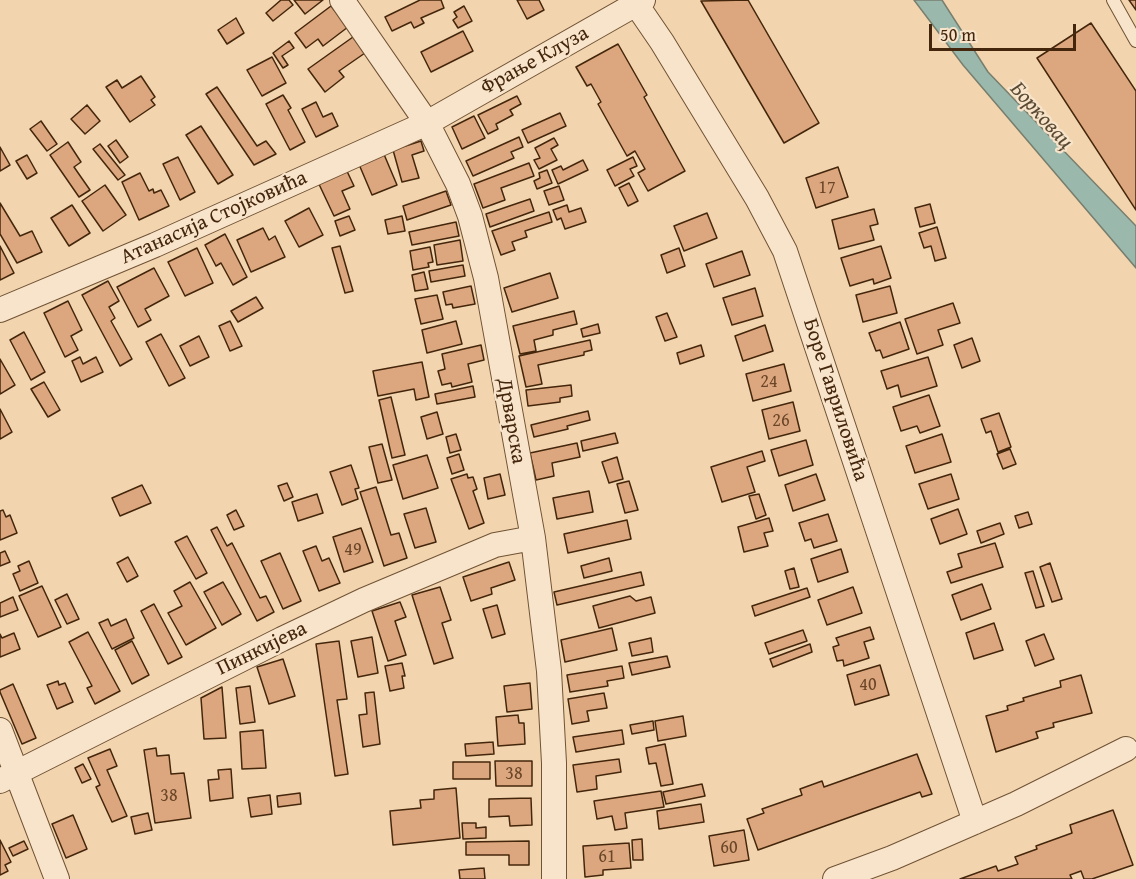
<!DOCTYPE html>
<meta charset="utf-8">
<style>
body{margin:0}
#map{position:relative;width:1136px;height:879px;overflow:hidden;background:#f2d5ae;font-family:"Gentium Book Plus",serif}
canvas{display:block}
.scale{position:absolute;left:929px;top:24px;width:147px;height:27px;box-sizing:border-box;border:3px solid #44260c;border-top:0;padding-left:8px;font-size:18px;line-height:21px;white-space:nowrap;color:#44260c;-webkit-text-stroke:4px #f7e4ca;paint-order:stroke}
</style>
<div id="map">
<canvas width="1136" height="879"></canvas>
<div class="scale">50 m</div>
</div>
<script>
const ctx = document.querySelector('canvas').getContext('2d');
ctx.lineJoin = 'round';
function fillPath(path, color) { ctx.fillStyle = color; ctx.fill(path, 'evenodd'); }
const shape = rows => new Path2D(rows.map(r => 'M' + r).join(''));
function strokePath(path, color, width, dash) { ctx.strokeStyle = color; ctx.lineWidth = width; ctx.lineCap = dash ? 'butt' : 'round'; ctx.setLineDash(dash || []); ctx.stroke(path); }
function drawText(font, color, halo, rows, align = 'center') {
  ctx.font = font + ' "Gentium Book Plus",serif'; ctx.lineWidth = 4.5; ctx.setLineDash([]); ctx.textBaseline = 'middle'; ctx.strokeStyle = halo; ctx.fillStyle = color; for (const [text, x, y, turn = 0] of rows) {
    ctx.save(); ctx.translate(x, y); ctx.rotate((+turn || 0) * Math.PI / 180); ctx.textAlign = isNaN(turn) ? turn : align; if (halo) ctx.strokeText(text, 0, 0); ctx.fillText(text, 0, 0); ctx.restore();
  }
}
const water = shape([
 [914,0,942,0,988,72,1136,226,1136,268,963,65,914,0]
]);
const building = shape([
 [281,0,289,0,293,5,273,21,266,13,281,0],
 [294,0,323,0,305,14,294,0],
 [420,0,441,0,444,8,421,18,424,23,414,28,411,22,392,31,385,17,420,0],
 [517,0,539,0,544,10,527,19,517,0],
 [748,0,819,123,784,143,701,1,748,0],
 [1129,0,1136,0,1136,10,1129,0],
 [331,6,348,27,323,46,318,39,306,48,295,33,331,6],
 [464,6,472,21,458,28,453,20,457,17,454,12,464,6],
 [236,18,244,33,227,44,218,30,236,18],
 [1091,23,1136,91,1136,210,1037,58,1091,23],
 [463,31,473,51,431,72,421,52,463,31],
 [353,37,365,53,339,71,344,77,325,92,308,69,353,37],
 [289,41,294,48,282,56,288,65,283,68,273,53,289,41],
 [618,44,647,95,644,97,685,171,648,191,638,173,645,169,635,151,627,156,598,104,601,102,591,84,587,86,576,67,618,44],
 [272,57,286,83,262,96,247,70,272,57],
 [141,76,155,97,151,100,155,105,130,122,106,87,117,80,122,88,141,76],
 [217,87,257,146,266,141,276,154,254,165,206,94,217,87],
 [283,95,291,108,288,110,305,142,290,150,266,104,283,95],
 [517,96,521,104,510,110,513,115,496,124,498,129,488,134,478,115,517,96],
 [316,102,323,117,332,113,338,126,316,137,302,109,316,102],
 [87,105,100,121,85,134,71,119,87,105],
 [560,113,566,126,528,143,522,130,560,113],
 [474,116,485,138,462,149,452,127,474,116],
 [41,121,57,144,47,151,30,129,41,121],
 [201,126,233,175,218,184,186,135,201,126],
 [519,137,523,147,511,152,514,158,473,176,466,161,519,137],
 [554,138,558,145,551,149,557,160,539,169,534,160,540,158,535,148,554,138],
 [116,140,128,157,120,163,108,146,116,140],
 [421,141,424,151,412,155,419,178,402,182,393,150,421,141],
 [68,142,81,162,74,167,90,190,79,197,50,155,68,142],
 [100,144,125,175,118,180,93,149,100,144],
 [0,147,10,165,0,171,0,147],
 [383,152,397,185,372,195,358,162,383,152],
 [27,155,37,173,27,179,16,161,27,155],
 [178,157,195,192,180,200,163,164,178,157],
 [633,157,637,166,630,169,634,176,615,186,607,170,633,157],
 [583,160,588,170,558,184,552,170,561,166,563,170,583,160],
 [529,163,534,176,501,188,505,200,483,208,474,184,529,163],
 [345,167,354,186,342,191,350,209,334,216,317,180,345,167],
 [838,167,848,197,816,208,806,178,838,167],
 [547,170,552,183,537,189,534,181,540,178,539,173,547,170],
 [140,173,149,191,153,189,154,193,161,190,169,206,139,220,122,182,140,173],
 [629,183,638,201,628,206,619,188,629,183],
 [105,185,126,215,103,231,82,201,105,185],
 [559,186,564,200,549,205,544,191,559,186],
 [446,191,451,205,407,220,403,206,446,191],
 [530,199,534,211,490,227,486,214,530,199],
 [0,203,20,236,32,231,42,252,17,263,0,234,0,203],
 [930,204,935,223,920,227,915,208,930,204],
 [72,205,90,233,69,246,51,218,72,205],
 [567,205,569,212,581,208,586,222,565,229,561,218,557,220,553,210,567,205],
 [309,208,323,235,299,247,285,221,309,208],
 [874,209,878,224,870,226,874,240,839,249,832,220,874,209],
 [549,212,552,222,525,231,527,237,512,242,515,250,501,255,492,231,549,212],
 [707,213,717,238,684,251,674,226,707,213],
 [349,216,355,230,340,236,335,221,349,216],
 [402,216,405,231,388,234,385,220,402,216],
 [456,222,459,236,412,245,409,232,456,222],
 [937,227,946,258,935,261,931,246,924,248,919,233,937,227],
 [263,228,269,240,275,236,285,257,251,272,237,240,263,228],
 [225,234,247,277,233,285,221,263,216,266,205,245,225,234],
 [460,240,463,261,437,265,434,245,460,240],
 [0,246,14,273,0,280,0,246],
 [340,246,353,291,345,293,332,248,340,246],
 [881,246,891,278,874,284,873,279,850,286,841,258,881,246],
 [430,247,433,262,428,263,429,267,413,270,410,251,430,247],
 [197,248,213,283,185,296,168,262,197,248],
 [679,248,685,266,667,273,661,255,679,248],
 [742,251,750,275,714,287,706,264,742,251],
 [463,265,465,276,431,282,429,271,463,265],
 [154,268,169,296,145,309,151,320,138,327,117,287,154,268],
 [424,272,428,289,415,291,412,275,424,272],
 [550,273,558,298,512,312,504,288,550,273],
 [108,281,119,301,109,307,115,318,111,321,132,359,120,366,82,295,108,281],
 [471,286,475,304,453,308,452,304,446,305,443,292,471,286],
 [890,286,897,313,863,322,856,295,890,286],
 [755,288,763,316,732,325,723,298,755,288],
 [437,295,443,319,421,324,415,299,437,295],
 [256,297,263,308,238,322,231,311,256,297],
 [68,301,82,330,71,336,78,350,65,357,44,313,68,301],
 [953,303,960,323,938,330,943,345,917,354,905,319,953,303],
 [574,311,577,324,553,330,553,335,534,340,536,351,520,354,513,326,574,311],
 [667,313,677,337,665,341,656,317,667,313],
 [230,321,242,346,230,351,219,326,230,321],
 [456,321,462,344,427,353,422,330,456,321],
 [900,322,909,349,883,358,880,350,876,351,869,333,900,322],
 [598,324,600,333,583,337,581,329,598,324],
 [765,325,773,351,743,361,735,336,765,325],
 [24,332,45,372,31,380,10,340,24,332],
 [161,334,185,378,169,386,146,342,161,334],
 [199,336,209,357,190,366,180,346,199,336],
 [972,338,980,361,962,368,954,345,972,338],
 [590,340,592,350,584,352,584,355,538,365,542,384,526,387,519,356,590,340],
 [481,345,484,360,468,364,472,382,452,387,451,383,442,385,438,371,445,369,442,354,481,345],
 [701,345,704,356,680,364,677,353,701,345],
 [80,357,83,364,96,357,103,372,81,382,72,361,80,357],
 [928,357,937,386,901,397,898,385,887,389,881,371,928,357],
 [0,359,15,385,0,394,0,359],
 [422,362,429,397,416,400,414,389,378,396,373,371,422,362],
 [784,364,791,391,753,401,746,374,784,364],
 [44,382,60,410,48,417,31,389,44,382],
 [571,385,572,396,560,398,560,402,528,406,526,390,571,385],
 [473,386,475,397,437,404,435,394,473,386],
 [929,395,940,426,920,433,917,426,901,431,893,407,929,395],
 [391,397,405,455,392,458,379,400,391,397],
 [793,402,800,431,769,439,762,410,793,402],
 [0,409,12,432,0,439,0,409],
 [588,411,590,420,567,426,568,429,534,437,531,425,588,411],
 [437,412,443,434,427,439,421,417,437,412],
 [999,413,1011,447,998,452,991,431,986,433,981,419,999,413],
 [615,433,618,443,583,451,581,441,615,433],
 [456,434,461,450,450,453,446,437,456,434],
 [942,434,951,462,915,473,906,446,942,434],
 [806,440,813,465,779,476,771,450,806,440],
 [577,443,580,457,552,463,554,476,536,480,530,453,577,443],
 [382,444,392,480,378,483,369,447,382,444],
 [1010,449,1016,464,1003,469,997,454,1010,449],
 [762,451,765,461,747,467,755,492,722,502,711,467,762,451],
 [459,454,464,470,452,474,447,458,459,454],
 [427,455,438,488,403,499,393,465,427,455],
 [617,457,623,479,609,483,602,462,617,457],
 [351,465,359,488,355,489,358,499,342,505,330,472,351,465],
 [467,474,468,478,473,477,477,489,473,491,484,523,469,529,451,479,467,474],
 [500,474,505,495,488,499,484,478,500,474],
 [816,474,825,500,793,511,785,485,816,474],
 [951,474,959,499,928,509,919,484,951,474],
 [629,481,638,510,625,513,617,484,629,481],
 [287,483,293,497,284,501,278,486,287,483],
 [142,485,151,503,120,516,112,498,142,485],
 [376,487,391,535,399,533,407,558,384,566,360,492,376,487],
 [589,491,593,512,557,519,553,498,589,491],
 [317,494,323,513,298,521,292,502,317,494],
 [759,494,766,515,756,519,749,496,759,494],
 [426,508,436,542,415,548,404,514,426,508],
 [958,509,967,534,940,544,931,519,958,509],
 [3,510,6,517,10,515,17,533,0,540,0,511,3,510],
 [236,510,244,526,234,530,227,515,236,510],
 [1028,512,1032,524,1019,528,1015,516,1028,512],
 [828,514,837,541,814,548,811,539,805,541,799,523,828,514],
 [769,518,773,531,764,533,768,546,744,552,738,527,769,518],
 [627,520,631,539,568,553,564,534,627,520],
 [1000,523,1004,534,981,543,977,531,1000,523],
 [217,527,227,546,232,543,260,598,266,596,274,612,257,621,211,530,217,527],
 [361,528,373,562,344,572,333,537,361,528],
 [187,536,207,573,196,579,175,542,187,536],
 [995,543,1003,567,951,583,947,572,962,567,958,554,995,543],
 [316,546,322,561,329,558,340,583,319,591,303,551,316,546],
 [841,549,848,572,818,582,811,559,841,549],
 [5,551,10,562,0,566,0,553,5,551],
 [280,553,301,601,283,609,261,561,280,553],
 [128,557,138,576,127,582,117,563,128,557],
 [609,558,612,571,584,578,581,566,609,558],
 [29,561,38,583,20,591,13,574,20,571,18,566,29,561],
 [509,562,515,580,491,588,492,594,471,601,463,577,509,562],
 [1050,563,1062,599,1052,602,1040,567,1050,563],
 [794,568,799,587,790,589,785,571,794,568],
 [1033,571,1044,606,1036,608,1025,573,1033,571],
 [641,572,644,585,557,605,554,592,641,572],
 [190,582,216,628,186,645,168,613,182,606,174,591,190,582],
 [223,582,241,614,222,625,204,592,223,582],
 [982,584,991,609,961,620,952,595,982,584],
 [42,586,61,627,38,637,19,596,42,586],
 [440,587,451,620,442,623,453,658,434,664,412,595,440,587],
 [853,587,862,613,827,625,818,600,853,587],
 [807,588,810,597,755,616,752,606,807,588],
 [67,594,79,619,67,624,55,600,67,594],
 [630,596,636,601,651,597,655,613,599,628,593,606,630,596],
 [13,597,18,610,0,617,0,603,13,597],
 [400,602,406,617,395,621,406,655,388,661,372,611,400,602],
 [154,604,182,657,168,664,141,611,154,604],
 [497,605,505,634,492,638,483,609,497,605],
 [108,619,111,626,126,619,134,638,112,649,99,623,108,619],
 [994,623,1003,650,974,659,966,633,994,623],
 [870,627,874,639,864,642,869,658,844,666,843,660,837,661,833,647,839,645,836,638,870,627],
 [612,628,617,650,565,662,561,640,612,628],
 [803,630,807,641,769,654,765,643,803,630],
 [88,632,120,691,95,704,87,688,92,686,69,642,88,632],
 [14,633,20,649,0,657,0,634,2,638,14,633],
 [1044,634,1054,659,1035,666,1026,641,1044,634],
 [372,637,378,673,358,677,351,641,372,637],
 [651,638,653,652,632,656,629,643,651,638],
 [132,641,149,675,132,684,115,650,132,641],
 [339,641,347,699,337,700,348,774,335,776,316,644,339,641],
 [810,644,812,652,773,667,770,659,810,644],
 [667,656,670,667,632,675,629,663,667,656],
 [283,659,295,696,269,704,257,667,283,659],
 [402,663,405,676,402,676,404,688,390,691,385,666,402,663],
 [880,665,889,695,855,705,847,675,880,665],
 [622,666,624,678,607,681,608,686,570,692,567,675,622,666],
 [1081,675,1092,713,1053,723,1054,727,1036,732,1038,738,996,752,986,716,1008,710,1007,706,1024,701,1023,698,1061,687,1060,681,1081,675],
 [58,681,59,685,65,683,73,702,57,709,47,685,58,681],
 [530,683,532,709,507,712,504,686,530,683],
 [13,684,36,738,22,744,0,692,0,690,13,684],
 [250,686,255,722,240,724,236,688,250,686],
 [222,687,226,738,204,739,201,698,222,687],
 [374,692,380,744,363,747,359,715,367,714,365,693,374,692],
 [604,693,607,708,587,711,589,721,572,724,568,699,604,693],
 [518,715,519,723,524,723,525,744,498,746,496,717,518,715],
 [683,716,686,736,658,741,655,721,683,716],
 [653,721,654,730,632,734,630,725,653,721],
 [263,730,266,768,242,769,240,732,263,730],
 [622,730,624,744,576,752,573,737,622,730],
 [493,742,494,754,466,756,465,744,493,742],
 [665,744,673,784,661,786,656,763,649,764,646,748,665,744],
 [156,748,157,756,169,755,171,774,184,773,191,818,155,823,144,750,156,748],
 [110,749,117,766,107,770,127,816,112,822,96,787,100,785,88,758,110,749],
 [917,754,932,794,922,797,920,792,758,850,747,819,764,813,762,809,802,795,800,789,822,781,824,787,917,754],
 [619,759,621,772,596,776,597,789,577,792,573,765,619,759],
 [495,761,532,761,532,786,496,786,495,761],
 [453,762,490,762,490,779,453,779,453,762],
 [83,764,91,779,82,783,75,768,83,764],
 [231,769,233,798,210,801,208,780,219,779,218,770,231,769],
 [702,784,705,796,666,804,663,792,702,784],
 [456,788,460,838,393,845,390,811,421,808,420,800,434,799,434,790,456,788],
 [661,791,664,807,625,813,627,828,615,830,612,816,597,819,594,801,661,791],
 [300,793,301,804,278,807,277,796,300,793],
 [270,795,272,814,251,817,248,798,270,795],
 [531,798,532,825,510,826,509,816,489,817,489,799,531,798],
 [701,804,704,822,659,829,657,811,701,804],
 [1113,810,1133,865,1092,879,1084,879,1081,871,1070,875,1072,879,960,879,996,866,998,871,1018,864,1015,857,1037,849,1036,846,1072,833,1070,825,1113,810],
 [148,813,152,830,135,834,131,817,148,813],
 [73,815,87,849,66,858,52,824,73,815],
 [462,823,476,823,476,828,486,827,486,838,463,839,462,823],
 [744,830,749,860,714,866,709,836,744,830],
 [642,839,643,860,633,860,632,840,642,839],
 [0,840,11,862,5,865,8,871,0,875,0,840],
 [24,841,28,849,13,856,9,848,24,841],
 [529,841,529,865,509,865,509,855,466,855,466,842,529,841],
 [629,843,631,868,603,870,603,875,585,877,583,846,629,843],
 [484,868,485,879,460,879,459,870,484,868]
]);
const service = shape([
 [1113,0,1136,41]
]);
const minor = shape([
 [342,0,427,123,458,184,470,216,486,278,533,538,549,671,554,763,554,879],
 [636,4,662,42,757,198,785,251,975,822],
 [0,310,155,245,427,123,643,0],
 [0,730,57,879],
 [0,781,282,639,364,600,495,545,533,538],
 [835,879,892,858,1016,804,1126,749]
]);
const numberNames = [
 ["17",827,188],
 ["24",769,382],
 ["26",781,421],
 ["49",353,550],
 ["40",868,685],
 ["38",514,774],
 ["38",169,796],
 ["60",729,848],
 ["61",607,857]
];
const streetNames = [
 ["Фрање Клуза",535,61,-29],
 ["Атанасија Стојковића",214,218,-24],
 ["Боре Гавриловића",835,400,72],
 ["Дрварска",511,421,80],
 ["Пинкијева",262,649,-26]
];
const waterNames = [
 ["Борковац",1041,116,48]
];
fillPath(water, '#9bb8ad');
strokePath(water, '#787e6d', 1.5);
fillPath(building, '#dca77e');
strokePath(building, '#44260c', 1.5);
strokePath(service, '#705234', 14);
strokePath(minor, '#705234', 26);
strokePath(service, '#f7e4ca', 12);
strokePath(minor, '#f7e4ca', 24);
drawText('18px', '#6a4628', null, numberNames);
drawText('21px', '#44260c', '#f7e4ca', streetNames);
drawText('italic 22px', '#5a4a34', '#f7e4ca', waterNames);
</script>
